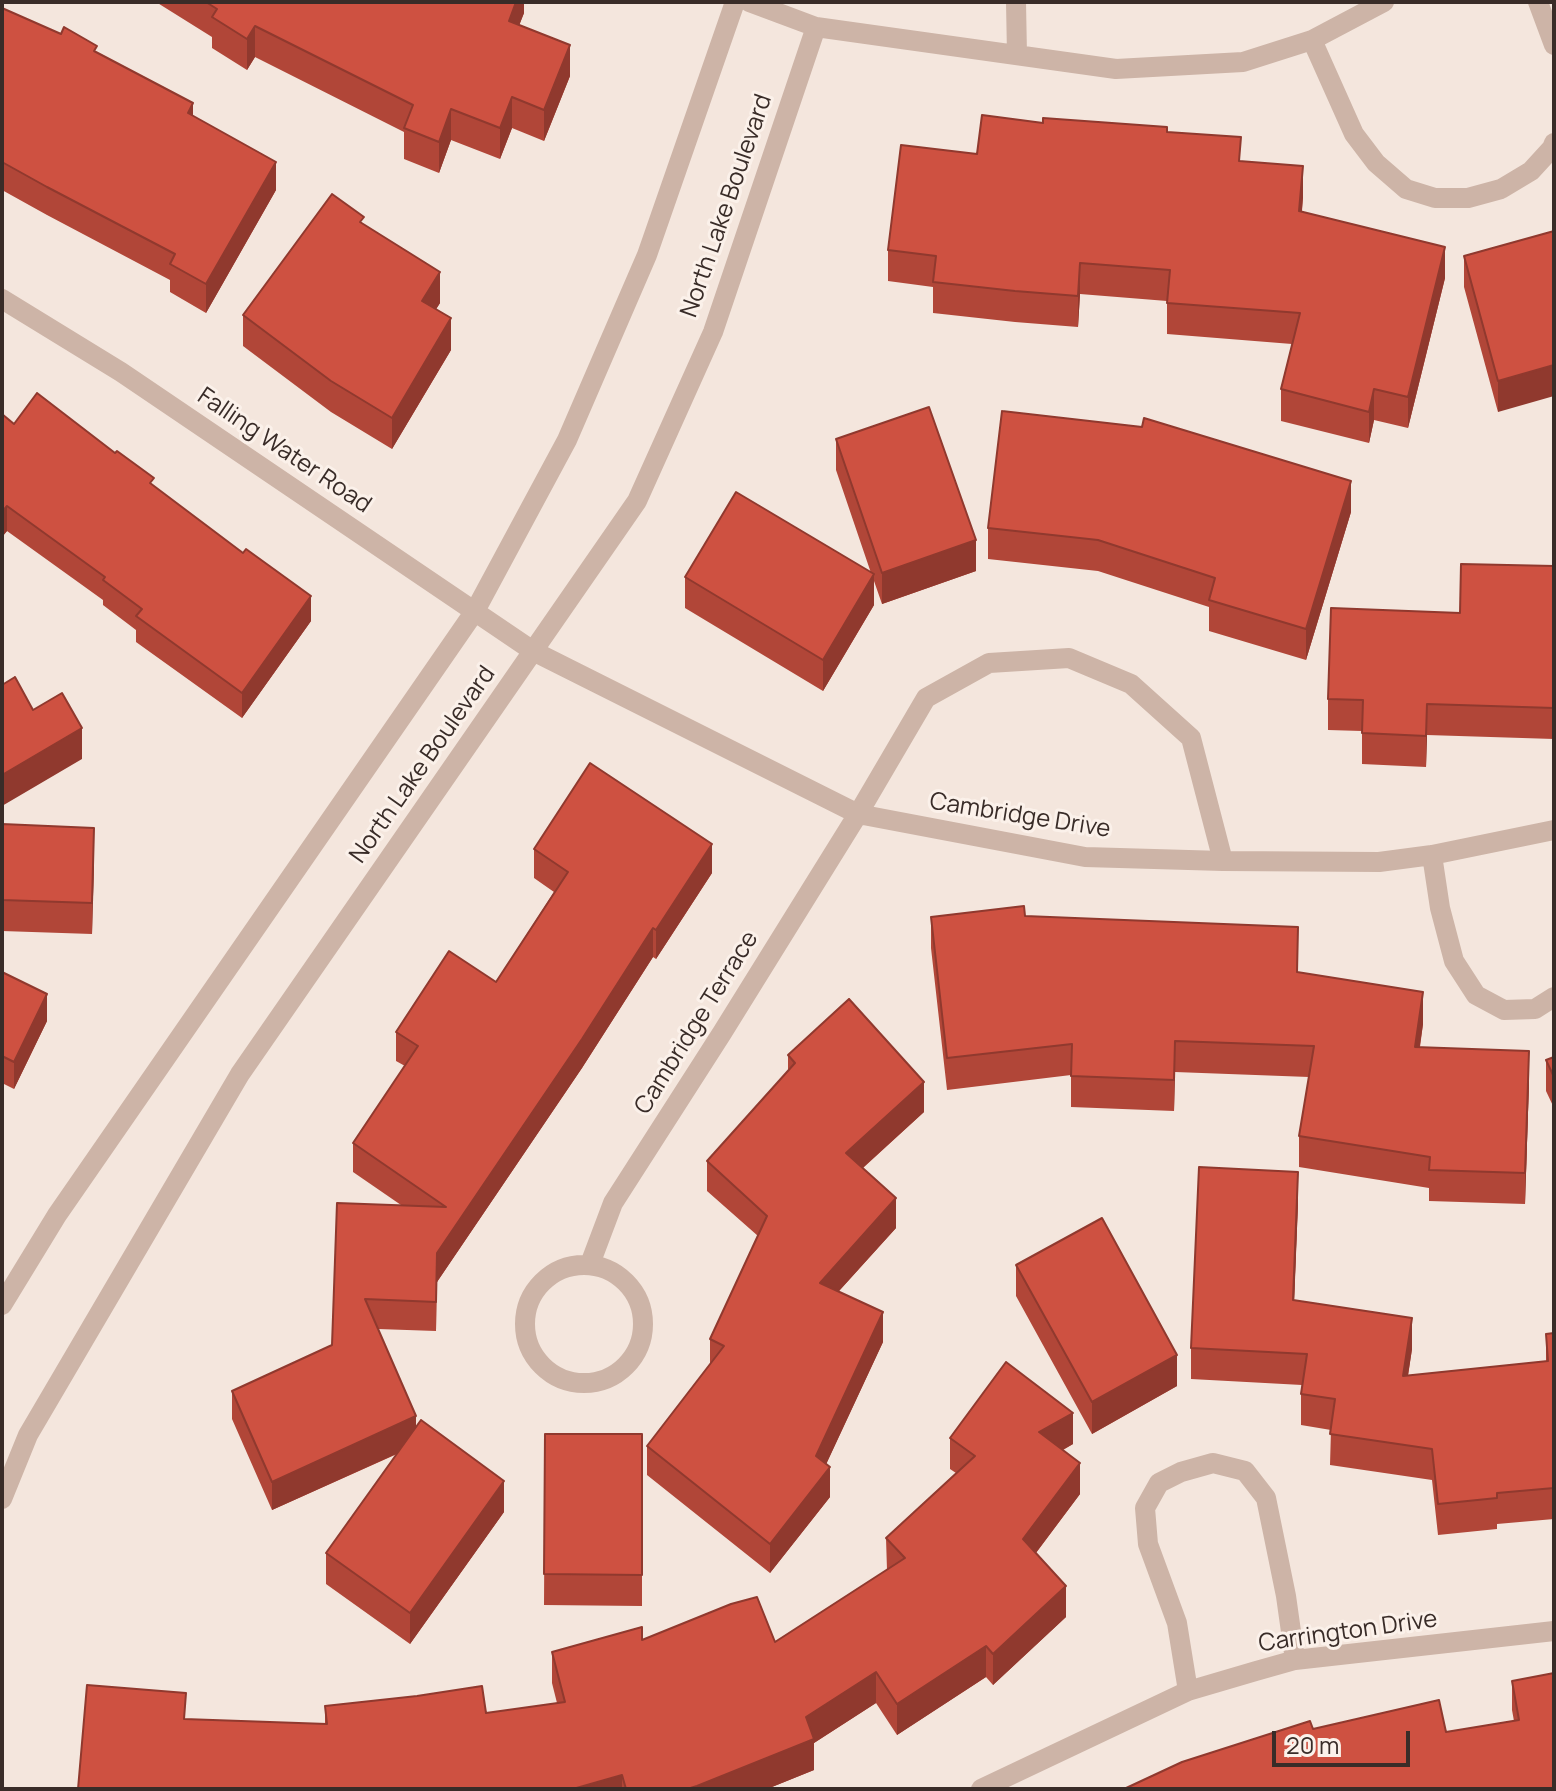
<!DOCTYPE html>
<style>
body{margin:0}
#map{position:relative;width:1556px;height:1791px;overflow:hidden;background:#f4e6dd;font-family:Manrope,sans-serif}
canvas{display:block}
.frame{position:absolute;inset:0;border:4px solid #392c28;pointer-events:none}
.scale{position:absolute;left:1272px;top:1731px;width:138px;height:36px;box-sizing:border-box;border:4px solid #392c28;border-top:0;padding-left:10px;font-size:24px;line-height:28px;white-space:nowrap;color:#392c28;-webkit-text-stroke:6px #fbf1ea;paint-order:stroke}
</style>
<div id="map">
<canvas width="1556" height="1791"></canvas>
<div class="frame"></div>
<div class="scale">20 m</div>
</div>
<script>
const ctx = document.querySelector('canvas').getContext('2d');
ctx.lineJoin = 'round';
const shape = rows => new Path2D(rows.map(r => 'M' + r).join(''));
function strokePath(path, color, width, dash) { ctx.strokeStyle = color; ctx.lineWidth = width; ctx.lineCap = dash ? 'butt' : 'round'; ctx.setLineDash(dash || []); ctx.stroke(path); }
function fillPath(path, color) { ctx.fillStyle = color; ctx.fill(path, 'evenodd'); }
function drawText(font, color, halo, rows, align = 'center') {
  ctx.font = font + ' Manrope,sans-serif'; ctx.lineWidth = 6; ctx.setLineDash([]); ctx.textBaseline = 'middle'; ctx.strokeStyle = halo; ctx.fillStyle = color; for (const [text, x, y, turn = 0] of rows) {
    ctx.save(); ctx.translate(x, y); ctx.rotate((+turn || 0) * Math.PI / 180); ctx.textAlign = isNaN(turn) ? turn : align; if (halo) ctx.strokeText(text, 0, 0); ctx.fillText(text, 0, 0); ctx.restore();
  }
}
const minor = shape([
 [749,2,816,27,1116,69,1243,62,1312,40,1384,2],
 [1016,2,1017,55],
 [1538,2,1554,45],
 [1312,40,1354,134,1376,163,1406,189,1435,198,1468,198,1501,189,1531,171,1552,148,1554,143],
 [2,299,121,372,533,651,858,814,1085,857,1223,861,1379,862,1432,855,1554,830],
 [1432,855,1440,908,1454,961,1476,995,1504,1010,1535,1009,1554,997],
 [590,1264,613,1203,722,1033,858,814,926,698,989,663,1069,658,1131,684,1191,738,1223,861],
 '525 1324a59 59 0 1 1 118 0a59 59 0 1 1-118 0Z',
 [2,1305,57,1215,475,611,567,440,647,255,735,2],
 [2,1499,28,1435,240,1074,637,501,713,332,816,27],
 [1188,1691,1177,1623,1148,1544,1145,1508,1159,1483,1181,1472,1213,1463,1245,1471,1266,1498,1286,1596,1295,1660],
 [981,1789,1188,1691,1256,1671,1295,1660,1554,1631]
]);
const wall = shape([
 [156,2,524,2,524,13,519,25,570,76,544,141,512,128,500,159,451,140,439,173,404,159,404,132,255,57,247,70,212,48,212,37],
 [2,8,97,53,193,116,276,190,206,313,170,292,170,280,47,215,2,190],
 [1043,123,1167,132,1241,161,1303,197,1302,211,1445,278,1408,428,1374,420,1369,443,1281,421,1281,389,1292,344,1167,334,1167,301,1080,294,1078,327,1015,322,933,313,933,287,888,281,888,250],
 [364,225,440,303,436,309,451,350,392,449,331,412,243,346,243,315],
 [1554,231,1498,412,1464,287,1464,256],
 [2,414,14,424,154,486,311,621,242,718,136,642,136,630,103,605,103,600,7,531,2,537],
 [836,439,976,571,882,604,874,581,874,605,823,691,685,608,685,577,871,573,836,470],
 [1351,512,1306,660,1209,631,1209,607,1098,571,988,559,988,528],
 [1554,566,1554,739,1427,735,1426,767,1362,764,1362,731,1328,730,1328,699,1460,613],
 [2,824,94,859,92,934,2,931],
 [534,849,712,873,656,959,653,957,582,1068,437,1282,436,1331,378,1329,416,1427,504,1512,410,1644,326,1584,326,1553,397,1454,272,1510,232,1419,232,1391,332,1345,401,1205,353,1172,353,1143,405,1066,396,1061,396,1032,496,982,554,892,534,878],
 [1025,916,1298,972,1423,1024,1420,1047,1529,1082,1525,1204,1429,1201,1429,1188,1299,1167,1299,1136,1309,1077,1175,1072,1174,1111,1071,1107,1071,1075,947,1090,931,948,931,917],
 [2,972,47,1021,14,1089,2,1083],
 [788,1055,924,1112,863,1168,896,1228,839,1291,883,1342,826,1464,830,1497,770,1573,647,1475,647,1446,710,1365,710,1339,758,1236,707,1191,707,1161,788,1071],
 [1554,1057,1554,1108,1546,1091,1546,1060],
 [1298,1203,1294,1301,1412,1349,1408,1376,1546,1362,1546,1334,1554,1333,1554,1519,1497,1524,1497,1529,1438,1535,1432,1480,1330,1465,1331,1430,1301,1425,1301,1394,1302,1385,1191,1379,1191,1348],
 [1016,1265,1177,1386,1092,1434,1016,1296],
 [545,1434,642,1434,642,1606,544,1605],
 [950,1438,1073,1444,1063,1450,1080,1494,1036,1553,1066,1617,993,1685,986,1677,897,1735,876,1703,814,1743,814,1770,767,1789,78,1789,186,1720,325,1724,325,1706,486,1713,557,1703,552,1683,552,1652,642,1640,775,1642,887,1570,886,1538,956,1473,950,1469],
 [1512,1681,1554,1789,1313,1729,1446,1732,1514,1721,1512,1710]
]);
const shadedWall = shape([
 [516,2,524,2,524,13,509,52,509,21],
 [255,26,255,57,247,70,247,39],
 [570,45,570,76,544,141,544,110],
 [512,97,512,128,500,159,500,128],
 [193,103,193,131,188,113],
 [451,109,451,140,439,173,439,142],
 [276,162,276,190,206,313,206,284],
 [1303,166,1303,197,1299,242,1299,211],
 [1445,247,1445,278,1408,428,1408,397],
 [1080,263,1080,294,1078,327,1078,296],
 [440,272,440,303,422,332,422,301],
 [451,318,451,350,392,449,392,418],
 [1554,365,1554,396,1498,412,1498,381],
 [1374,389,1374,420,1369,443,1369,412],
 [1351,481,1351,512,1306,660,1306,629],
 [7,506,7,531,2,537,2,512],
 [976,540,976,571,882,604,882,573],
 [874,574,874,605,823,691,823,660],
 [311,596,311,621,242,718,242,693],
 [1427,704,1427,735,1426,767,1426,736],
 [82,728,82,759,2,806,2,775],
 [94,828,94,859,92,934,92,903],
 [712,844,712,873,656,959,656,930],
 [653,928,653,957,582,1068,437,1282,436,1331,437,1253],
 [1423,992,1423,1024,1415,1078,1415,1047],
 [47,994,47,1021,14,1089,14,1062],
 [1175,1041,1175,1072,1174,1111,1174,1080],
 [1529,1051,1529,1082,1525,1204,1525,1173],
 [924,1082,924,1112,846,1183,846,1153],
 [1298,1172,1298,1203,1293,1331,1293,1300],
 [896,1198,896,1228,820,1312,820,1283],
 [883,1312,883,1342,817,1484,830,1467,830,1497,770,1573,770,1544,816,1456],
 [1412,1318,1412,1349,1403,1407,1403,1376],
 [1177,1355,1177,1386,1092,1434,1092,1402],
 [1073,1413,1073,1444,1039,1463,1039,1432],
 [416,1416,416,1445,272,1510,272,1482],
 [1080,1463,1080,1494,1023,1570,1023,1539],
 [504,1481,504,1512,410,1644,410,1613],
 [1066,1586,1066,1617,993,1685,993,1654],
 [986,1646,986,1677,897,1735,897,1704],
 [876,1672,876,1703,814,1743,814,1770,767,1789,687,1789,806,1717],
 [622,1775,622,1789,573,1789]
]);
const building = shape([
 [206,2,516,2,509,21,570,45,544,110,512,97,500,128,451,109,439,142,404,128,413,105,255,26,247,39,212,17,217,9,206,2],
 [2,8,61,34,64,27,97,46,94,51,193,103,188,113,276,162,206,284,170,264,175,254,47,187,2,162,2,8],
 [982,115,1043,123,1043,118,1167,127,1167,132,1241,137,1239,161,1303,166,1299,211,1445,247,1408,397,1374,389,1369,412,1281,389,1300,313,1167,303,1170,270,1080,263,1078,296,1015,291,933,282,936,256,888,250,901,145,977,154,982,115],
 [332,194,364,217,360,222,440,272,422,301,451,318,392,418,331,381,243,315,332,194],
 [1554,231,1554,365,1498,381,1464,256,1554,231],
 [37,393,115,453,117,451,154,478,150,483,243,553,246,549,311,596,242,693,136,616,142,609,103,580,105,577,7,506,2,512,2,414,14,424,37,393],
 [929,407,976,540,882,573,836,439,929,407],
 [1002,411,1142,427,1144,418,1351,481,1306,629,1209,600,1215,578,1098,540,988,528,1002,411],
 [736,492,874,574,823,660,685,577,736,492],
 [1461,564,1554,566,1554,708,1427,704,1426,736,1362,733,1363,700,1328,699,1331,608,1460,613,1461,564],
 [15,677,33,710,62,693,82,728,2,775,2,685,15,677],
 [590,763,712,844,656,930,653,928,582,1039,437,1253,436,1302,365,1299,416,1416,272,1482,232,1391,332,1345,337,1203,446,1207,353,1143,418,1046,396,1032,449,951,496,982,568,872,534,849,590,763],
 [2,824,94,828,92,903,2,900,2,824],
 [1024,906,1025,916,1298,927,1297,972,1423,992,1415,1047,1529,1051,1525,1173,1429,1170,1430,1157,1299,1136,1314,1046,1175,1041,1174,1080,1071,1076,1072,1044,947,1058,931,917,1024,906],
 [2,972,47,994,14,1062,2,1056,2,972],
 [849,999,924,1082,846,1153,896,1198,820,1283,883,1312,816,1456,830,1467,770,1544,647,1446,724,1346,710,1339,767,1216,707,1161,795,1063,788,1055,849,999],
 [1554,1057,1554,1077,1546,1060,1554,1057],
 [1199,1167,1298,1172,1293,1300,1412,1318,1403,1376,1548,1361,1546,1334,1554,1333,1554,1488,1497,1493,1497,1498,1438,1504,1432,1449,1330,1434,1335,1399,1301,1394,1307,1354,1191,1348,1199,1167],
 [1102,1218,1177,1355,1092,1402,1016,1265,1102,1218],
 [1006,1362,1073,1413,1039,1432,1080,1463,1023,1539,1066,1586,993,1654,986,1646,897,1704,876,1672,806,1717,814,1739,697,1786,687,1789,626,1789,622,1775,573,1789,78,1789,87,1685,186,1693,184,1719,327,1724,325,1706,417,1696,482,1686,486,1713,565,1702,552,1652,642,1627,642,1640,731,1604,757,1597,775,1642,905,1558,886,1538,975,1456,950,1438,1006,1362],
 [421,1420,504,1481,410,1613,326,1553,421,1420],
 [545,1434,642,1434,642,1575,544,1574,545,1434],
 [1554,1673,1554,1789,1124,1789,1182,1762,1310,1721,1313,1729,1439,1700,1446,1732,1519,1720,1512,1681,1554,1673]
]);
const streetNames = [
 ["North Lake Boulevard",727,206,-71],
 ["Falling Water Road",284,451,34],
 ["North Lake Boulevard",423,765,-55],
 ["Cambridge Drive",1020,816,9],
 ["Cambridge Terrace",697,1023,-58],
 ["Carrington Drive",1348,1632,-8]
];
strokePath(minor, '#cdb4a7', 20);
fillPath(wall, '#b14638');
fillPath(shadedWall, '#90392e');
fillPath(building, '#ce5141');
strokePath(building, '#90392e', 2);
drawText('24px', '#392c28', '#fbf1ea', streetNames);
</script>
